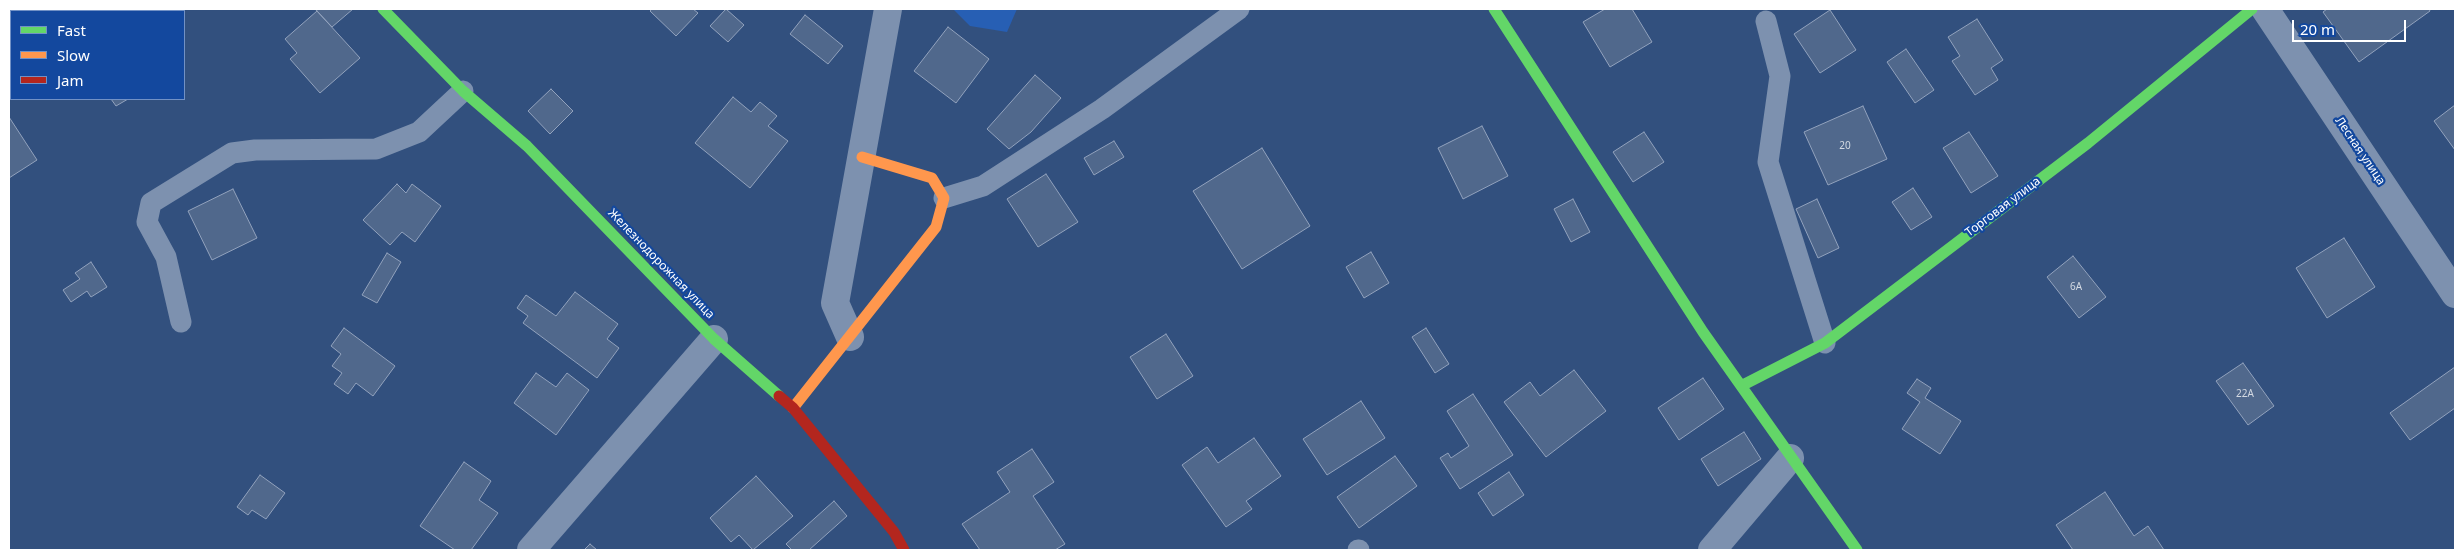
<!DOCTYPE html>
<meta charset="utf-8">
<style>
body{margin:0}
#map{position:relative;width:2464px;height:559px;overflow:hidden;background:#32507e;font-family:"Noto Sans",sans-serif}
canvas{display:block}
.frame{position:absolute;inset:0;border:10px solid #fff;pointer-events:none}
.legend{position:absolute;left:10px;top:10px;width:175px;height:90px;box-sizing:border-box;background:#13489e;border:1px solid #7191c5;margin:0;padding:6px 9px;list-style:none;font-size:15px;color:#fff}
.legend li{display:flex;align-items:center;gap:10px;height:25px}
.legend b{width:25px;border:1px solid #7191c5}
.scale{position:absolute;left:2292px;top:20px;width:114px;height:22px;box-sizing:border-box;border:2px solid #fff;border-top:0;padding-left:6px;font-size:15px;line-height:18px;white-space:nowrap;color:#fff;-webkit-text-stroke:4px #13489e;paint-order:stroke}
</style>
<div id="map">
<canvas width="2464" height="559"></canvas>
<div class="frame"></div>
<ul class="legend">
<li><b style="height:6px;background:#63d668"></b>Fast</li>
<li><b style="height:6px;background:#ff974d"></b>Slow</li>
<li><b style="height:6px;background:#b3261e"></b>Jam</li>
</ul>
<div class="scale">20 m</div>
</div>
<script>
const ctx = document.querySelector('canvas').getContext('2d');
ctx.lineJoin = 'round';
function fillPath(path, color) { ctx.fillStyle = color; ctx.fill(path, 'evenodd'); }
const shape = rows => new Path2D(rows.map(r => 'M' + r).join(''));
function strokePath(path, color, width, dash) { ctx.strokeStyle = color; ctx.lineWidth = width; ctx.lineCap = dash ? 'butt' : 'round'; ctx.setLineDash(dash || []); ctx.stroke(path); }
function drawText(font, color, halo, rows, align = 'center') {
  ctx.font = font + ' "Noto Sans",sans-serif'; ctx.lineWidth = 4.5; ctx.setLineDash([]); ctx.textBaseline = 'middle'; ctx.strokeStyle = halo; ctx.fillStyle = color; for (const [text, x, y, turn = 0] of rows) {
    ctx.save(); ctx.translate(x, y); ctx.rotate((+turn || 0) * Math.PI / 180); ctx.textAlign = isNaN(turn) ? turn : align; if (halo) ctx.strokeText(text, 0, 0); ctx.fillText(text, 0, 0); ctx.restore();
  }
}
const green = shape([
 [953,9,1017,9,1007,32,970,26]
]);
const building = shape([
 [315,9,353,9,332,27,315,9],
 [652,9,693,9,698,13,676,36,650,11,652,9],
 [726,9,744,25,728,42,710,26,726,9],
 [1605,9,1632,9,1652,42,1610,67,1583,22,1605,9],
 [2327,9,2429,9,2430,11,2359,62,2323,12,2327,9],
 [1830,10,1856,50,1820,73,1794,34,1830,10],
 [317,11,360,58,320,93,290,59,297,53,285,39,317,11],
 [805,15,843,46,828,64,790,34,805,15],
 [1977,19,2003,60,1991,68,1998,80,1975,95,1952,61,1960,56,1948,37,1977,19],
 [948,27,989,59,956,103,914,71,948,27],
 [1906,49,1934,90,1915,103,1887,62,1906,49],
 [1035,75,1061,98,1031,132,1009,149,987,129,1035,75],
 [551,89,573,111,550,134,528,111,551,89],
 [733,97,751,112,760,102,777,116,768,126,788,141,750,188,695,143,733,97],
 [111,99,128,99,116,106,111,99],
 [2455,105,2455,150,2434,121,2455,105],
 [1863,106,1887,159,1828,185,1804,132,1863,106],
 [9,117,37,160,9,178,9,117],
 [1482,126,1508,176,1463,199,1438,148,1482,126],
 [1644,132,1664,162,1633,182,1613,152,1644,132],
 [1969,132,1998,176,1971,193,1943,148,1969,132],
 [1114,141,1124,157,1094,175,1084,158,1114,141],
 [1262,148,1310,226,1242,269,1193,191,1262,148],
 [1046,174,1078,222,1038,247,1007,199,1046,174],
 [397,184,406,193,412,184,441,206,415,242,402,232,390,245,363,220,397,184],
 [1913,188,1932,217,1911,230,1892,202,1913,188],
 [233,189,257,238,212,260,188,211,233,189],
 [1573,199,1590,232,1571,242,1554,209,1573,199],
 [1817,199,1839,248,1818,258,1796,209,1817,199],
 [2344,238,2375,287,2327,318,2296,268,2344,238],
 [1371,252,1389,283,1364,298,1346,267,1371,252],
 [387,253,401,262,377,303,362,295,387,253],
 [2073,256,2106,297,2079,318,2047,277,2073,256],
 [91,262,107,287,91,297,87,291,71,302,63,290,80,279,75,273,91,262],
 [575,292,618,324,607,339,619,348,597,378,523,323,528,316,517,308,526,295,556,316,575,292],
 [344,328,395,366,373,396,356,383,348,394,334,384,342,373,332,366,341,354,331,346,344,328],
 [1426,328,1449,364,1435,373,1412,337,1426,328],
 [1166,334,1193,376,1157,399,1130,357,1166,334],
 [2243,363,2274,406,2248,425,2216,381,2243,363],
 [2455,367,2455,408,2410,440,2390,413,2455,367],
 [1574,370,1606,411,1546,457,1504,402,1530,382,1540,396,1574,370],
 [536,373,556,387,567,373,589,390,556,435,514,403,536,373],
 [1703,378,1724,409,1679,440,1658,408,1703,378],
 [1917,379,1931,388,1925,398,1961,421,1940,454,1902,429,1920,402,1907,393,1917,379],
 [1473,394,1513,455,1460,489,1440,458,1448,453,1451,458,1469,446,1447,411,1473,394],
 [1361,401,1385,438,1327,475,1303,439,1361,401],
 [1744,432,1761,459,1718,486,1701,459,1744,432],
 [1254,438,1281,476,1246,501,1252,509,1226,527,1182,465,1207,447,1218,463,1254,438],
 [1032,449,1054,482,1033,496,1065,544,1055,550,980,550,962,524,1010,492,997,472,1032,449],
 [1395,456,1417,486,1359,528,1337,497,1395,456],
 [464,462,491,481,479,500,498,513,471,550,455,550,420,526,464,462],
 [1509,472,1524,495,1493,516,1478,493,1509,472],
 [260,475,285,493,266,519,252,510,248,515,237,507,260,475],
 [756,476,793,516,753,550,739,535,731,542,710,518,756,476],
 [2105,492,2134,536,2148,526,2164,550,2073,550,2056,525,2105,492],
 [834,501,847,516,809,550,792,550,786,544,834,501],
 [590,544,597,550,584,550,590,544]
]);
const lane = shape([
 [1766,21,1780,76,1768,162,1825,343],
 [944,198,983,186,1102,109,1239,9],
 [181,322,166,257,147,222,151,203,232,153,255,150,376,149,419,132,463,91],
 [1358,550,1359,550]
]);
const street = shape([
 [2265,9,2455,294],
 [850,337,835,303,888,9],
 [531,550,714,339],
 [1712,550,1790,458]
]);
const fast = shape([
 [383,9,463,91,527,146,714,339,779,396],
 [1494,9,1703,332,1857,550],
 [1741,386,1825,343,2088,143,2252,9]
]);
const slow = shape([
 [793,408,936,227,944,198,932,178,862,157]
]);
const jam = shape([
 [779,396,793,408,894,532,904,550]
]);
const numberNames = [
 ["20",1845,146],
 ["6А",2076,287],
 ["22А",2245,394]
];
const streetNames = [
 ["Лесная улица",2360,151,56],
 ["Торговая улица",2003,207,-37],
 ["Железнодорожная улица",661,264,46]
];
fillPath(green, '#275fb4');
fillPath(building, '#50688c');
strokePath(building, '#92a2bd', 1);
strokePath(lane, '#7d91af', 21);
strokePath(street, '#7d91af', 28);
strokePath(fast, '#63d668', 11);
strokePath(slow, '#ff974d', 11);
strokePath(jam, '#b3261e', 11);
drawText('10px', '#d3d9e2', null, numberNames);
drawText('12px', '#fff', '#13489e', streetNames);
</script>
